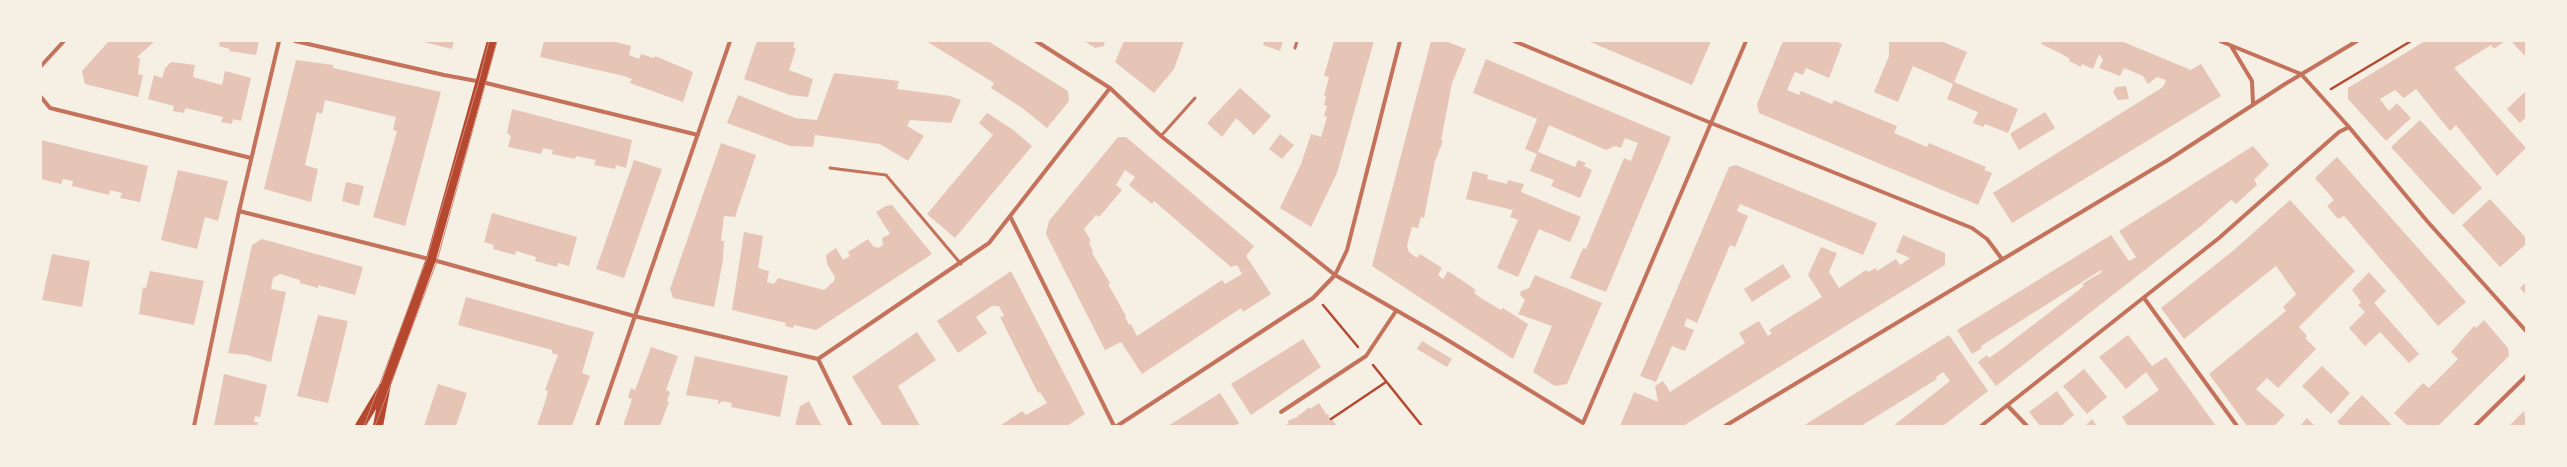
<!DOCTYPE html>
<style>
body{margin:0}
#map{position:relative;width:2567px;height:467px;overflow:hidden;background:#f6efe4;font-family:"PT Sans",sans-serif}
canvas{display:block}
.frame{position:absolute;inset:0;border:42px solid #f6efe4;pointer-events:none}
</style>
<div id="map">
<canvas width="2567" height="467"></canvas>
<div class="frame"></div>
</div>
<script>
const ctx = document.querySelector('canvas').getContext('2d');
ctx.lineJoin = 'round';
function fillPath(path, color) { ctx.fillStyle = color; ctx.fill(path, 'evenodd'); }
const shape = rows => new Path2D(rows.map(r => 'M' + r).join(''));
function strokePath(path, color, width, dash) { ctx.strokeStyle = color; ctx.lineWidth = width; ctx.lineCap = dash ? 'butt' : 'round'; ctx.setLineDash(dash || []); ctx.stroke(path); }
const building = shape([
 [109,41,155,41,137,57,140,59,138,74,143,75,138,97,85,84,82,71],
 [220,41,259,41,256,55,229,51,230,49,219,46],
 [420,41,454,41,452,49],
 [544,41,612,41,631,46,629,55,639,59,641,54,654,58,655,56,693,72,683,102,630,83,632,79,624,76,540,57],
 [757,41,795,41,793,47,796,49,789,70,813,79,808,97,790,95,744,79],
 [926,41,988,41,1068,91,1069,101,1047,128,1021,107,991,88,994,83],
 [1084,41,1105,41,1104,46,1095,48],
 [1124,41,1184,41,1174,69,1154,93,1115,62],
 [1264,41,1283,41,1280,51,1263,45],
 [1334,41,1374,41,1337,173,1311,227,1280,208,1301,164,1311,134,1321,137,1327,117,1324,116,1327,106,1324,105,1326,96,1324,96,1329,77,1324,76],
 [1431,41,1445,41,1466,49,1452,83,1441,140,1443,141,1435,161,1424,218,1421,217,1418,228,1412,227,1407,246,1409,252,1417,258,1420,254,1442,268,1438,275,1443,279,1448,271,1476,290,1474,293,1481,298,1501,310,1503,308,1528,324,1513,359,1372,266],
 [1588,41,1711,41,1692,85],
 [1783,41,1835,41,1842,44,1829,78,1806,68,1803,75,1795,72,1787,90,1799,95,1801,91,1832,104,1834,100,1897,126,1894,133,1927,147,1929,143,1986,167,1984,170,1992,173,1978,205,1759,113,1757,104],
 [1889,41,1941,41,1967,52,1954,82,2018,109,2008,133,1985,124,1983,127,1973,123,1978,112,1947,99,1953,84,1913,66,1898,102,1874,92,1889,56],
 [2043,41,2121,41,2191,70,2201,64,2221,96,2012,223,1993,193,2163,87,2166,80,2157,77,2148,84,2143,76,2124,68,2120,76,2099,68,2103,60,2099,54,2093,69,2082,64,2081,67,2069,61,2070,59,2060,53,2041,44],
 [2425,41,2505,41,2494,49,2491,45,2454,68,2526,148,2497,176,2456,125,2450,131,2416,89,2404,98,2395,90,2380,99,2389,111,2397,103,2411,118,2386,141,2348,99,2348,88],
 [2511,41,2526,41,2526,57],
 [1486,59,1671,137,1606,292,1570,278,1583,248,1586,249,1624,158,1631,161,1638,143,1625,138,1621,148,1615,146,1606,150,1549,125,1538,152,1575,167,1578,160,1586,163,1584,166,1592,170,1580,198,1551,186,1554,180,1530,171,1537,154,1525,149,1537,119,1473,93],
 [296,60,333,65,333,68,441,92,405,226,373,217,397,131,393,130,396,117,325,100,322,114,317,112,305,165,318,169,311,202,264,189],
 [171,62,195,65,193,77,222,85,225,71,251,78,241,121,233,119,232,124,221,122,223,117,185,108,184,113,173,111,174,106,148,99,154,75,162,78,165,68],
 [834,73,899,81,897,89,950,96,961,100,951,123,910,120,907,126,924,136,908,161,880,144,815,135,813,147,790,146,727,123,738,95,795,118,817,120],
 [2126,86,2129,99,2118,100,2113,92,2116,87],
 [1240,88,1271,116,1254,135,1236,118,1222,137,1207,123],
 [2526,91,2526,117,2520,123,2507,109],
 [512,109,632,140,626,168,616,165,615,169,594,165,596,160,576,156,575,159,552,154,553,150,543,148,541,154,508,147,511,136,507,133],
 [2045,112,2055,128,2019,150,2011,136,2011,133],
 [987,113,1012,129,1032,146,955,238,927,214,993,135,979,123],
 [2420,120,2482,188,2453,215,2391,147],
 [1280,134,1294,145,1282,159,1269,149],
 [1118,137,1126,137,1254,246,1246,256,1271,294,1243,312,1241,308,1142,374,1121,342,1105,350,1046,234,1049,221],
 [1125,170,1135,177,1129,185,1152,204,1154,201,1231,267,1237,265,1242,274,1225,284,1222,280,1137,336,1131,324,1129,325,1125,317,1126,316,1108,284,1110,283,1092,253,1093,252,1089,242,1091,241,1084,229,1096,215,1099,217,1122,190,1116,185],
 [41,140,148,166,140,202,120,198,122,193,110,190,109,195,72,186,73,181,63,179,61,184,41,179],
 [721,143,756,155,735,217,724,216,721,241,724,241,723,260,714,307,673,298,670,289],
 [2253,146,2269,165,2254,180,2257,185,2236,204,2231,200,2200,227,1996,386,1978,362,1987,355,1989,358,2003,348,2084,286,2082,284,2102,272,2101,270,1981,346,1982,348,1972,354,1957,330,2111,235,2129,261,2136,257,2119,231],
 [2337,157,2466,302,2438,326,2344,216,2338,219,2327,206,2334,200,2315,178],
 [634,160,662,169,624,278,596,269],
 [1736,165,1877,223,1863,255,1740,204,1737,211,1748,216,1735,247,1730,245,1697,323,1687,318,1684,326,1694,330,1685,351,1672,346,1656,382,1640,376,1729,167],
 [178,170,228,181,218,221,205,217,197,249,161,240],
 [1473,171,1488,175,1487,179,1507,184,1508,180,1524,184,1521,192,1581,217,1570,242,1539,229,1518,277,1497,268,1518,220,1510,217,1513,210,1466,199],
 [346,182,364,186,359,206,342,201],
 [2490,199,2526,238,2526,244,2500,267,2462,225],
 [2290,200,2355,271,2299,327,2307,336,2305,338,2316,349,2278,388,2267,378,2256,389,2285,415,2274,426,2247,426,2209,374,2286,311,2283,307,2296,294,2276,266,2184,339,2161,308,2234,250],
 [892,205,932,254,816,330,794,325,793,328,785,326,786,323,732,310,744,232,763,236,758,268,769,271,767,282,774,284,778,278,824,290,834,281,835,277,827,264,826,255,836,248,843,260,850,256,848,252,868,239,873,246,878,248,883,245,882,238,890,234,876,212,886,206],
 [492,213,577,237,569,266,558,263,557,267,535,261,536,257,516,251,515,255,493,249,494,245,484,242],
 [1903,235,1945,253,1945,265,1683,426,1620,426,1634,392,1658,402,1655,386,1663,381,1670,392,1745,343,1739,333,1759,321,1768,336,1772,333,1769,330,1822,297,1808,275,1821,247,1837,253,1829,272,1839,288,1866,270,1868,272,1876,268,1877,271,1896,259,1900,265,1910,258,1896,252],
 [262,239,363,267,355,295,318,285,318,288,300,283,300,280,280,274,273,278,271,289,286,292,271,362,247,355,228,353,252,245],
 [52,254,90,261,82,307,42,300],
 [1783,264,1791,277,1752,302,1744,289],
 [150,271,204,281,194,325,139,314,143,287,146,288],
 [1011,271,1085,414,1067,426,1001,425,1022,411,1026,415,1047,403,1040,392,1038,393,1000,317,1004,316,999,306,992,306,976,317,987,333,958,353,937,321],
 [2369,272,2386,291,2374,303,2419,354,2409,363,2380,332,2365,346,2349,328,2365,312,2358,305,2361,302,2352,290],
 [1535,275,1602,303,1567,384,1555,386,1533,372,1552,326,1518,314,1525,300,1520,295,1521,291,1529,288],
 [2526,282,2526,295,2520,288],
 [466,297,594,332,582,373,590,376,572,426,537,426,546,399,548,391,545,390,558,355,552,353,552,350,458,325],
 [318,315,348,321,328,403,297,396],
 [2484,320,2508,348,2509,356,2438,426,2408,426,2394,413,2423,383,2429,388,2458,359,2451,352,2474,326,2476,328],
 [917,332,936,360,898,386,920,426,883,426,852,377],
 [1949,335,1988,391,1943,426,1893,426,1950,381,1943,372,1936,377,1937,379,1861,426,1803,426],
 [2128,335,2152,366,2166,357,2216,426,2128,426,2122,417,2159,390,2146,372,2126,389,2099,357],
 [1303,339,1321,367,1251,415,1231,384],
 [1422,341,1452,359,1447,367,1417,349],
 [651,347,678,356,666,390,670,392,667,401,669,402,660,426,623,426,632,399,628,398,631,388,635,390],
 [695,356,788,376,780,417,731,407,732,403,721,401,720,404,718,403,718,400,686,395],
 [2322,366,2350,393,2331,414,2302,386],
 [2084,369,2107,397,2087,414,2063,386],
 [224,374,267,385,260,417,255,416,254,422,258,422,257,426,214,426],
 [438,384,467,393,456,426,424,426],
 [2057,391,2074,415,2061,426,2040,426,2029,412],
 [1220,393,1239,423,1235,426,1168,426],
 [2362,395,2391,424,2390,426,2342,426,2337,422],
 [809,401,820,423,823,426,795,426,800,406],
 [1319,403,1326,414,1330,415,1328,416,1336,424,1334,426,1284,426,1289,423,1287,421,1298,417,1299,413,1300,415,1309,407,1310,409],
 [2524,411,2526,426,2509,426],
 [2307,418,2315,426,2300,426],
 [2092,419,2097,426,2085,426]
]);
const path = shape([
 [2331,89,2411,41],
 [1323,305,1358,347],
 [1373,365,1422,426],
 [1331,419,1386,382]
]);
const service = shape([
 [1295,48,1297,41],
 [1161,136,1195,98],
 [830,168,886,175,961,264]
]);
const minor = shape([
 [295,41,444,75,482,82,698,135],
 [1036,41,1110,88,1161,136,1335,275,1441,336,1583,423,1746,41],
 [1514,41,1711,123,1972,228,1987,239,2002,259],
 [2220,41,2301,74,2349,127,2427,221,2526,331],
 [2231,46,2252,81,2253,104],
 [41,66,64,41],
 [41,97,50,108,251,158],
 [239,211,437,261,634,316,818,359,989,243,1110,88],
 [1010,216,1114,426],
 [2144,298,2237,426],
 [818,359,851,426],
 [2007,405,2027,426],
 [1281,412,1366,356,1396,311],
 [194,426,239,211,279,41],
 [597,426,730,41],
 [1117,426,1313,298,1335,275,1347,250,1400,41],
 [1725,426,2168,160,2285,84,2357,41],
 [1981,426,2219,238,2339,132,2349,127],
 [2475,426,2526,376]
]);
const primary = shape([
 [360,426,383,388],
 [378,426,386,384,431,259,492,41]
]);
const tram = shape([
 [364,426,427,258,479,81,489,41],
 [375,426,437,261,497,41]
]);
fillPath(building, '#e6c5b7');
strokePath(path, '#b5482f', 2.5);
strokePath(service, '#c5725c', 3);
strokePath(minor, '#c5725c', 4);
strokePath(primary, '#b5482f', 10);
strokePath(tram, '#cf8b77', 1);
</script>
